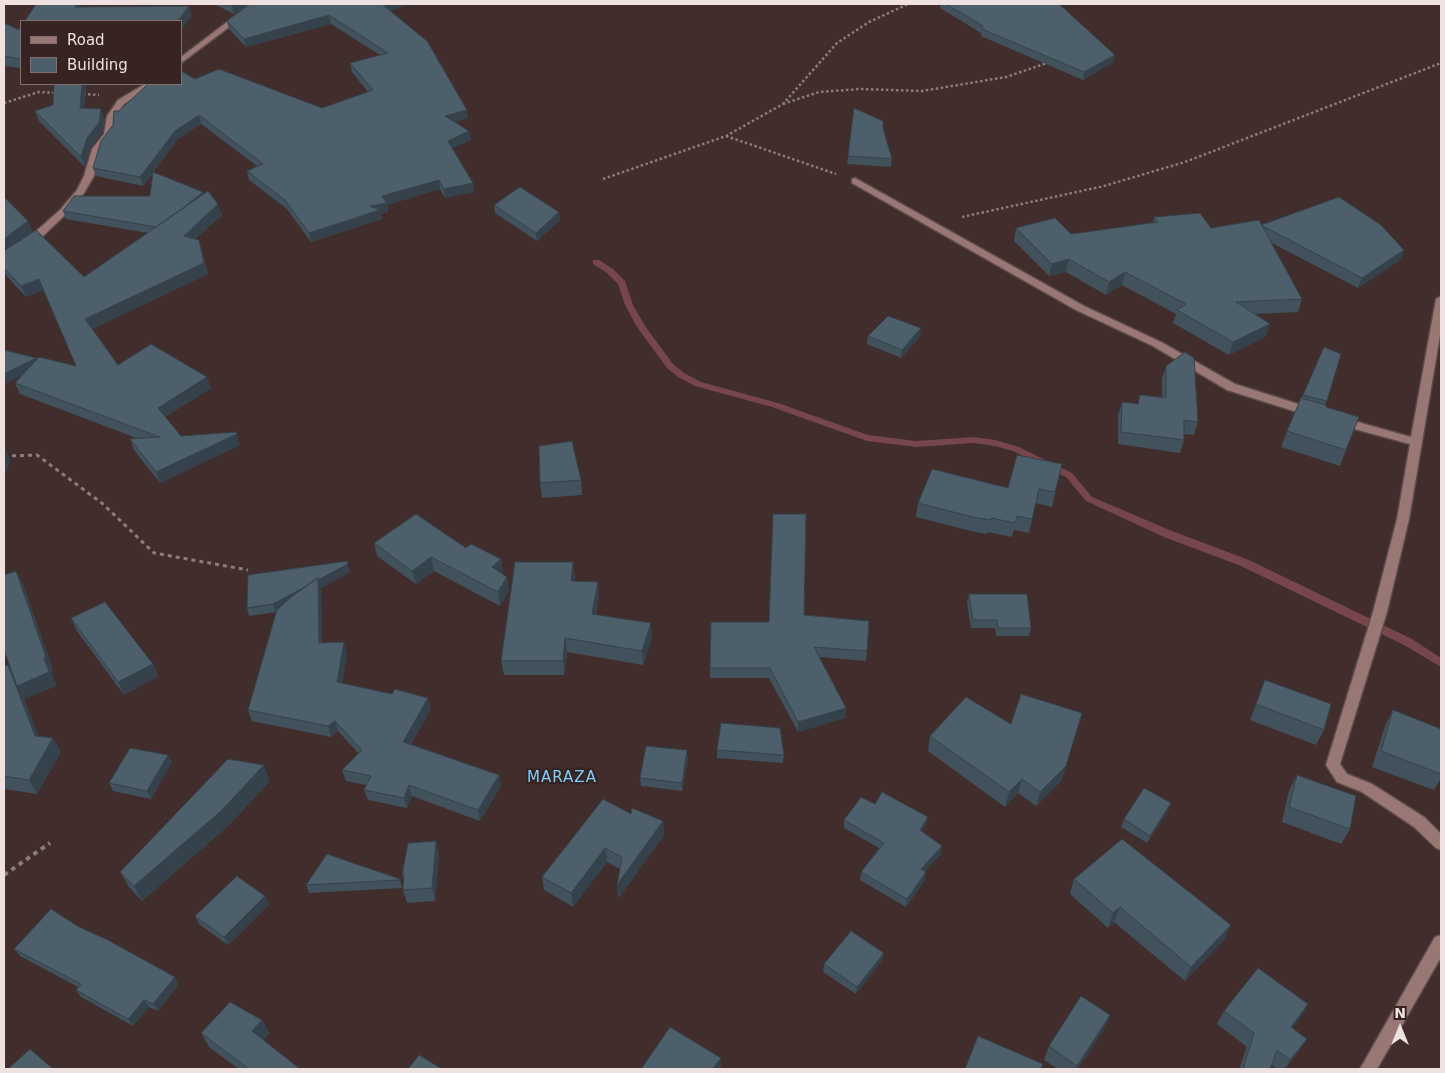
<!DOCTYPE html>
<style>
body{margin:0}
#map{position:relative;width:1445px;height:1073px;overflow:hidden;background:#402d2c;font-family:"DejaVu Sans",sans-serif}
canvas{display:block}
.frame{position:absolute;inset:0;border:5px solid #eee1e0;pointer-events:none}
.legend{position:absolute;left:20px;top:20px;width:162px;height:65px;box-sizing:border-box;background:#362322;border:1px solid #806f6e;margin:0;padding:6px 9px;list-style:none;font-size:15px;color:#eee1e0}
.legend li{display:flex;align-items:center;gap:10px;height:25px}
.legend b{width:25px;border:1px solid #806f6e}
.north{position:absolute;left:1375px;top:1003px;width:50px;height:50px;-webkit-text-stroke:4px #362322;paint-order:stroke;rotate:0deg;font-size:14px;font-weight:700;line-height:20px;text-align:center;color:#eee1e0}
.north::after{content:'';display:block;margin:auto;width:18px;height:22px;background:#eee1e0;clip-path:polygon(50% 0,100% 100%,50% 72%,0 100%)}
</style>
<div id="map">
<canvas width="1445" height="1073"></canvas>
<div class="frame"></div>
<ul class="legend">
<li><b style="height:6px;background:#987775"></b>Road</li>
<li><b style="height:14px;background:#4c5f6b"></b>Building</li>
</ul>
<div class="north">N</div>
</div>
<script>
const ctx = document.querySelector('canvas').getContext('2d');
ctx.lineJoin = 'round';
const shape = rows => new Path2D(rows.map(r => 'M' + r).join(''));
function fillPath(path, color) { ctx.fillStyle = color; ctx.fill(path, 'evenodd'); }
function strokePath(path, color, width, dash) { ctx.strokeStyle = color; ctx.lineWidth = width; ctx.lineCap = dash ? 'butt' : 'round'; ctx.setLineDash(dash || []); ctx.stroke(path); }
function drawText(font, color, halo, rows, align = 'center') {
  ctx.font = font + ' "DejaVu Sans",sans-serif'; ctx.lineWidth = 5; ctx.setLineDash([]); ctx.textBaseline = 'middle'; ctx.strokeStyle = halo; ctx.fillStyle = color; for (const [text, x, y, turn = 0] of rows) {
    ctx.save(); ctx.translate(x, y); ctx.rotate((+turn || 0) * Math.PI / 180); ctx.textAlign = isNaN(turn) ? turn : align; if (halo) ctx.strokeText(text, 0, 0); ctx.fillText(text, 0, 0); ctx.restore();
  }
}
const stream = shape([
 [593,260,599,260,613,269,625,281,633,305,645,326,673,364,684,373,701,382,778,403,868,435,916,441,974,437,995,440,1019,447,1072,473,1092,497,1172,531,1249,560,1412,639,1441,658,1441,667,1404,645,1241,566,1164,537,1086,501,1066,477,1013,451,995,446,974,443,916,447,867,441,772,407,695,386,678,377,667,368,637,327,625,305,618,284,607,273,593,264,593,260]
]);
const pathFar2 = shape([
 [83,94,99,95],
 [4,103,39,92,57,93],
 [783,104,819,92,860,89,922,91,1006,77,1047,63],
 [726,136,836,174],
 [603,179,726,136,783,104,837,43,869,22,908,4],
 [962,217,1104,186,1185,162,1441,63]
]);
const pathFar1 = shape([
 [4,456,37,455,103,504,154,553,248,570]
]);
const path = shape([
 [4,875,50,843]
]);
const minor = shape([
 [251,4,260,4,181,63,181,57,251,4],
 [145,84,155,84,124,104,115,116,114,134,102,149,94,176,84,193,67,213,41,238,4,262,4,255,33,234,61,209,77,190,84,176,92,149,104,134,107,116,118,100,145,84],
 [855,178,1084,306,1161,342,1235,384,1317,410,1319,413,1313,417,1227,390,1153,346,1076,310,852,183,852,179,855,178],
 [1441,296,1441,329,1409,519,1387,612,1340,764,1347,774,1372,784,1424,817,1441,834,1441,850,1436,848,1414,827,1362,792,1337,782,1326,765,1373,612,1397,519,1410,444,1336,424,1334,421,1340,417,1411,437,1436,299,1441,296],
 [1441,935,1441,957,1377,1069,1360,1069,1435,937,1441,935]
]);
const wall = shape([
 [214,4,248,4,234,14],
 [250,4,407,4,390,11,468,118,455,122,469,131,471,140,452,148,473,183,474,192,445,198,440,189,387,205,388,212,381,214,382,219,311,242,287,209,249,180,247,171,257,166,201,124,178,139,153,172,203,192,204,194,218,204,222,215,195,239,199,240,208,274,92,329,118,365,211,388,165,417,181,436,240,445,160,483,134,450,130,439,139,439,20,394,15,383,22,375,4,384,4,350,36,358,76,366,43,290,26,297,4,273,4,197,28,221,32,232,84,277,148,233,66,219,63,211,150,196,153,173,143,186,96,176,93,168,113,125,119,111,195,79,322,108,368,92,352,72,350,63,380,55,331,24,246,47,229,29,227,21],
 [941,4,1059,4,1115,55,1113,62,1083,80,981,36,981,33,940,8],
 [4,23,19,30,21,26,21,68,4,66],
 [54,84,86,84,84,108,105,119,102,133,90,148,85,167,39,121,35,111,53,105],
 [883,128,892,159,891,167,847,164,848,156],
 [494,205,559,212,560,220,537,241,495,213],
 [1154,217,1211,228,1261,225,1404,250,1400,260,1358,288,1270,242,1302,299,1298,312,1255,314,1270,324,1265,337,1229,355,1173,323,1176,314,1122,285,1106,295,1066,272,1049,276,1014,241,1016,228,1071,234,1153,223],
 [868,336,920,336,901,358,867,344],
 [1324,347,1341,354,1325,404,1326,407,1346,450,1340,466,1281,447,1287,431],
 [1166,366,1198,422,1194,435,1184,434,1184,440,1180,453,1118,444,1118,415,1122,402,1138,404,1140,395,1162,397,1162,379],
 [1062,464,1052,507,1036,503,1029,533,1014,530,1012,537,988,532,987,534,971,531,916,517,918,503,1008,488],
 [581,480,582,495,542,498,540,483],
 [374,543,466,548,501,559,503,572,502,574,507,577,509,591,500,606,434,571,416,584,377,556],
 [16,571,23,584,53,670,51,672,56,686,24,699,38,736,53,738,61,752,37,794,4,789,4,666,10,668],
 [350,572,321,588,322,643,347,654,342,683,431,709,411,744,499,775,501,786,480,821,412,796,407,808,368,800,364,790,366,785,346,781,342,770,359,754,338,731,331,737,252,721,248,710,276,612,249,616,247,608],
 [575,576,574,581,598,582,599,596,596,615,652,637,643,665,567,652,564,675,504,675,501,661],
 [969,594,1031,628,1029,636,996,636,995,628,971,628,967,602],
 [804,615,867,651,866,661,819,657,845,718,798,732,769,678,710,678,710,668,769,622],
 [71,618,153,664,158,676,124,695,77,631],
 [1265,680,1324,730,1316,745,1250,720],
 [1393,710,1441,729,1441,778,1434,790,1372,767,1385,726],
 [930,736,1062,780,1036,806,1018,793,1005,807,928,751],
 [717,750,784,755,783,763,717,758],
 [168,755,172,762,151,799,113,791,109,783],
 [688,758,682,791,641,786,640,778],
 [1297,775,1350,829,1341,844,1282,822,1289,791],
 [270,781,228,826,142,901,129,887,120,872],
 [1171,803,1168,811,1147,843,1121,827,1124,819],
 [875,804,926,824,922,831,941,854,925,871,925,880,906,907,860,880,861,872,879,848,844,828,844,820],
 [631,814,663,821,664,835,618,899,617,885,620,869,607,862,573,907,544,890,542,877],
 [436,841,439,854,435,901,407,903,403,890,404,880,402,875],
 [400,879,402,888,309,893,306,885],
 [1074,879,1231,925,1224,940,1185,981,1114,922,1108,928,1070,894],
 [265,896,269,904,228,945,199,924,195,916],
 [79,927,179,984,158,1011,149,1007,133,1026,81,997,76,990,78,987,20,956,14,949],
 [882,960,856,994,823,972,824,964],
 [1308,1004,1300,1018,1292,1028,1307,1039,1298,1052,1285,1069,1277,1069,1272,1065,1270,1069,1239,1069,1247,1047,1217,1024,1224,1011],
 [1110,1015,1104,1029,1078,1069,1058,1069,1044,1060,1049,1046],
 [262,1020,269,1033,263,1040,300,1069,239,1069,209,1047,201,1033]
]);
const shadedWall = shape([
 [77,4,80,4,82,10,75,7],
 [235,4,248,4,234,14,232,6],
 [386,4,407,4,384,14,383,5],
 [189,6,192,16,181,30,181,21,178,21],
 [329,15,331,24,246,47,244,39],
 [1115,55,1113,62,1083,80,1084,72],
 [82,84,86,84,83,118,80,108],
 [101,109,105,119,102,133,90,148,85,167,81,157,87,138],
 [467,110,468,118,447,125,445,116],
 [199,115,201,124,178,139,143,186,140,177,175,131],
 [469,131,471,140,449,150,448,141],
 [439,180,440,189,387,205,388,212,381,214,382,219,311,242,309,233,370,206,382,196],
 [473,183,474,192,445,198,444,189],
 [203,192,205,199,160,227],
 [218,204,222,215,187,246,184,236],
 [559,212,560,220,537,241,536,233],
 [28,221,32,232,4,253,4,239],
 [199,240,208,274,90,330,85,319],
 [1404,250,1400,260,1358,288,1362,278],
 [1069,259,1066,272,1049,276,1052,264],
 [1125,272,1122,285,1106,295,1109,282],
 [39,279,43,290,26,297,21,286],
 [1270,324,1265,337,1229,355,1233,342],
 [921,328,920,336,901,358,902,350],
 [36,358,40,367,4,384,4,374],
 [207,377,211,388,162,419,158,408],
 [236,432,240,445,160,483,156,472],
 [5,448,10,460,4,480,4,450],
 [431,557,434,571,416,584,412,571],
 [501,559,503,572,494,580,492,567],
 [573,562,575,576,573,595,571,581],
 [348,564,350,572,321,588,322,654,319,643,276,612,273,604],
 [16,571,23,584,53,670,51,672,56,686,24,699,44,750,35,736,8,665,44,658],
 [507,577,509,591,500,606,498,592],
 [598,582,599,596,593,628,592,614],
 [651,623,652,637,643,665,642,651],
 [565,638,567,652,564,675,563,661],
 [344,642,347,654,341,693,337,682],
 [153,664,158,676,124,695,118,682],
 [428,698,431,709,406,752,403,742],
 [846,708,845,718,798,732,798,722],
 [1082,713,1062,780,1036,806,1040,792],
 [335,721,338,731,331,737,328,726],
 [53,738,61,752,37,794,29,780],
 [687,750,688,758,682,791,682,783],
 [168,755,172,762,151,799,147,791],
 [264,765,270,781,228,826,142,901,134,886],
 [499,775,501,786,480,821,478,810],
 [1022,779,1018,793,1005,807,1009,792],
 [409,785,412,796,407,808,404,798],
 [1171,803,1168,811,1147,843,1150,836],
 [928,817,926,824,918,837,920,830],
 [663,821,664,835,618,899,617,885],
 [436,841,439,854,435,901,432,888],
 [942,846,941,854,920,877,921,869],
 [605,848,607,862,573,907,571,893],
 [926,872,925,880,906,907,907,899],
 [265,896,269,904,228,945,224,937],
 [1120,907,1114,922,1108,928,1113,913],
 [1231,925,1224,940,1185,981,1191,967],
 [884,953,882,960,856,994,857,987],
 [175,977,179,984,158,1011,153,1004],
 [144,1000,149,1007,133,1026,128,1019],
 [1308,1004,1300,1018,1282,1040,1291,1027],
 [1110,1015,1104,1029,1078,1069,1076,1069,1077,1066],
 [262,1020,269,1033,259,1045,252,1031],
 [1307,1039,1298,1052,1284,1069,1290,1060],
 [721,1058,721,1069,713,1069]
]);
const building = shape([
 [36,4,77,4,75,7,189,6,178,21,25,21,36,4],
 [228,4,235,4,232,6,228,4],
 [250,4,386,4,383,5,427,41,467,110,445,116,469,131,448,141,473,183,444,189,439,180,382,196,387,203,370,206,380,210,309,233,285,200,247,171,263,164,199,115,175,131,140,177,93,168,101,141,113,125,114,111,119,111,148,84,181,84,181,71,195,79,219,69,322,108,373,90,350,63,388,53,329,15,244,39,227,21,250,4],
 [946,4,1059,4,1115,55,1084,72,982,29,983,26,946,4],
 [4,23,19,30,21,26,21,59,4,56,4,23],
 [54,84,82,84,80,108,101,109,99,123,87,138,81,157,35,111,53,105,54,84],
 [854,108,883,121,883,128,892,159,848,156,854,108],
 [153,172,203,192,183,208,156,227,63,211,74,196,150,196,153,172],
 [520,187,559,212,536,233,494,205,520,187],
 [208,191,218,204,184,236,199,240,204,263,85,319,118,365,151,344,207,377,158,408,181,436,236,432,237,434,156,472,130,439,160,437,15,383,39,357,76,366,39,279,21,286,4,268,4,251,36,230,84,277,208,191],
 [4,197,28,221,4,239,4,197],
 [1339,197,1381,225,1404,250,1362,278,1261,225,1339,197],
 [1200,213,1211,228,1259,220,1302,299,1236,302,1270,324,1233,342,1177,310,1186,304,1125,272,1109,282,1069,259,1052,264,1016,228,1055,218,1071,234,1158,222,1154,217,1200,213],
 [888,316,921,328,902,350,868,336,888,316],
 [1324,347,1341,354,1327,401,1303,395,1324,347],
 [4,350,36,358,4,374,4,350],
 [1185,352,1194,358,1198,422,1184,420,1184,440,1121,432,1122,402,1138,404,1140,395,1166,398,1166,366,1185,352],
 [1301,398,1326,405,1326,407,1359,417,1346,450,1287,431,1301,398],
 [572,441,581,480,540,483,539,446,572,441],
 [1017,455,1062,464,1055,492,1039,489,1032,519,1017,516,1015,523,991,518,990,520,973,517,918,503,932,469,1008,488,1017,455],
 [416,514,466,548,471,544,501,559,492,567,507,577,498,592,431,557,412,571,374,543,416,514],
 [773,514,806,514,804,615,869,621,867,651,814,647,846,708,798,722,770,668,710,668,711,622,769,622,773,514],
 [347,561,348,564,318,580,318,578,303,588,273,604,247,608,248,575,347,561],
 [515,562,573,562,571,581,598,582,592,614,651,623,642,651,565,638,563,661,501,661,515,562],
 [16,571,46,657,44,658,49,672,17,686,4,650,4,575,16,571],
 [318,578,319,643,344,642,337,682,392,694,395,689,428,698,403,742,499,775,478,810,409,785,404,798,364,790,371,776,342,770,362,750,335,721,328,726,248,710,277,610,291,597,318,578],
 [969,594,1027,594,1031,628,998,628,997,620,973,620,969,594],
 [105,602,153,664,118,682,71,618,105,602],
 [8,665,35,736,53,738,29,780,4,776,4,666,8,665],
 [1265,680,1331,704,1324,730,1256,704,1265,680],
 [1021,694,1082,713,1066,766,1040,792,1022,779,1009,792,930,736,966,697,1011,724,1021,694],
 [1393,710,1441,729,1441,774,1381,751,1393,710],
 [721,723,780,728,784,755,717,750,721,723],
 [646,746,687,750,682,783,640,778,646,746],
 [130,748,168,755,147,791,109,783,130,748],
 [228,759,264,765,221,811,134,886,120,872,228,759],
 [1297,775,1356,796,1350,829,1289,807,1297,775],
 [1144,788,1171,803,1150,836,1124,819,1144,788],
 [882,792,928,817,920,830,942,846,921,869,926,872,907,899,861,872,884,843,844,820,861,797,875,804,882,792],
 [603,799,631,814,632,808,663,821,617,885,622,857,605,848,571,893,542,877,603,799],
 [1122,839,1231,925,1191,967,1120,907,1113,913,1074,879,1122,839],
 [436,841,432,888,403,890,404,874,402,875,408,843,436,841],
 [327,854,400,879,400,880,306,885,327,854],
 [237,876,265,896,224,937,195,916,237,876],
 [51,909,79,927,106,939,175,977,153,1004,144,1000,128,1019,76,990,81,984,14,949,51,909],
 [851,931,884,953,857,987,824,964,851,931],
 [1258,968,1308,1004,1291,1027,1307,1039,1290,1060,1277,1050,1270,1069,1243,1069,1254,1033,1224,1011,1258,968],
 [1081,996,1110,1015,1077,1066,1049,1046,1081,996],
 [230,1002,262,1020,252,1031,300,1069,249,1069,201,1033,230,1002],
 [670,1027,721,1058,713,1069,641,1069,670,1027],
 [978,1036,1043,1064,1041,1069,965,1069,978,1036],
 [30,1049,53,1069,8,1069,30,1049],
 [419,1055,442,1069,408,1069,419,1055]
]);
const neighbourhoodNames = [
 ["MARAZA",562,778]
];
fillPath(stream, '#77464c');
strokePath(minor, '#5c4a49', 3);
strokePath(pathFar2, '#8c7c7b', 2.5, [2.5, 2.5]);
strokePath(pathFar1, '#8c7c7b', 3, [4, 4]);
strokePath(path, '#8c7c7b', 4, [4.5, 4.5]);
fillPath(minor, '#987775');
fillPath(wall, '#41525c');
fillPath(shadedWall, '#35424b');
fillPath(building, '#4c5f6b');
strokePath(building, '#35424b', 1);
ctx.letterSpacing = '1px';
drawText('15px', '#80cdfb', '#362322', neighbourhoodNames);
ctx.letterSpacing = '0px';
</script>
